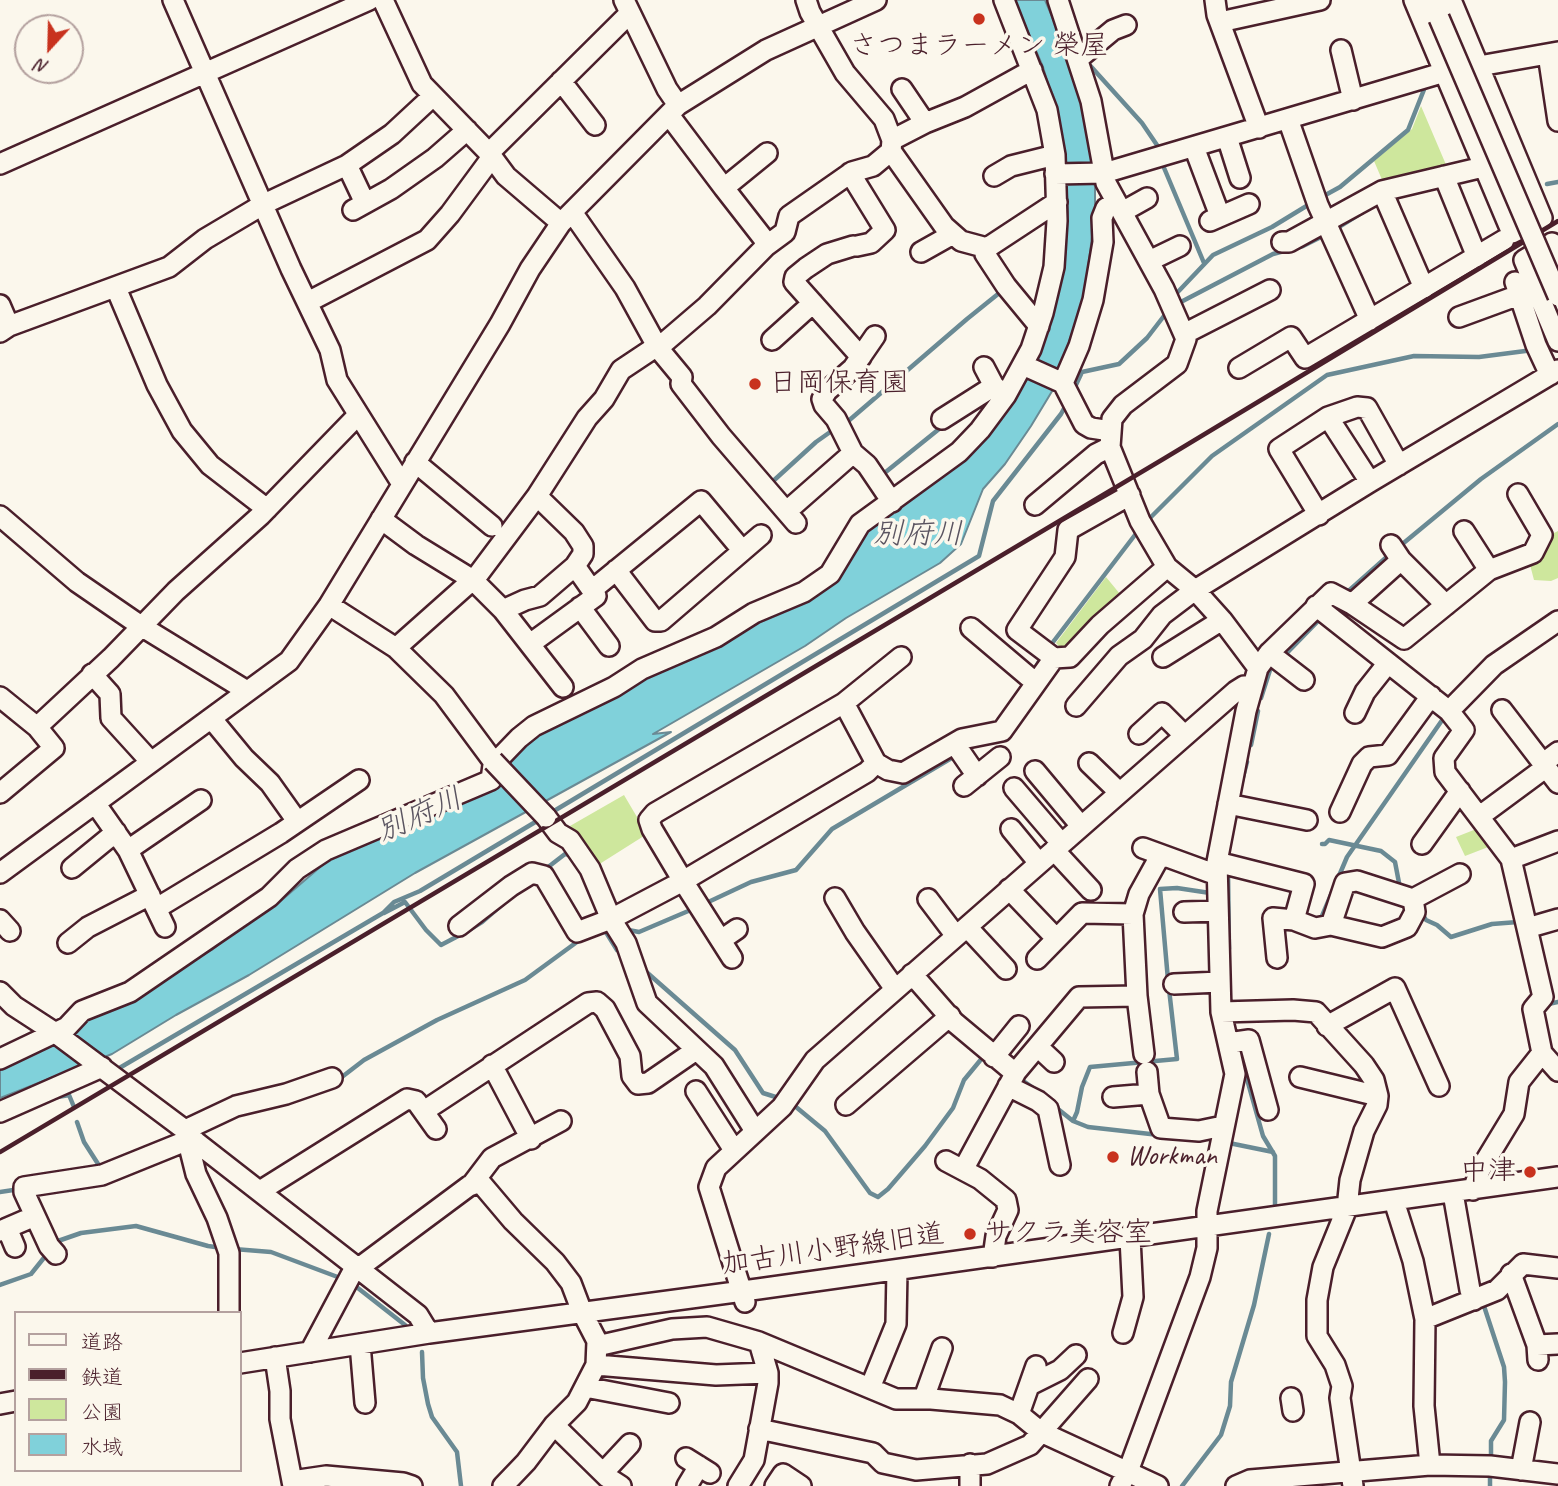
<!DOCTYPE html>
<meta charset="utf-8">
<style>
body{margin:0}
#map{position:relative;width:1558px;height:1486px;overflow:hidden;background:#fbf7ec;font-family:Caveat,"Klee One",sans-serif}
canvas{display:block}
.legend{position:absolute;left:14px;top:1311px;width:228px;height:161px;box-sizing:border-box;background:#fbf7ec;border:2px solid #b4a19f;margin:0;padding:9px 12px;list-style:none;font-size:21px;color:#4a1f2b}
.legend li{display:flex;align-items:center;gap:14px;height:35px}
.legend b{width:35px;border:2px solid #b4a19f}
.north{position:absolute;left:14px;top:14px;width:70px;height:70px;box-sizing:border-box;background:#fbf7ec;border:2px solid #b4a19f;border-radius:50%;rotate:202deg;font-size:19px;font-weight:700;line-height:28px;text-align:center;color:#4a1f2b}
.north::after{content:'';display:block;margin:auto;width:24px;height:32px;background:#c8321e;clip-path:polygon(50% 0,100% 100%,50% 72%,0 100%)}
</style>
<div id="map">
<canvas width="1558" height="1486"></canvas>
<ul class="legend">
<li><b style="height:9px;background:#fbf7ec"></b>道路</li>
<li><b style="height:9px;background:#4a1f2b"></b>鉄道</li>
<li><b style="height:19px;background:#cee79d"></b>公園</li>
<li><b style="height:19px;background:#80d1da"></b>水域</li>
</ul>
<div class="north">N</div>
</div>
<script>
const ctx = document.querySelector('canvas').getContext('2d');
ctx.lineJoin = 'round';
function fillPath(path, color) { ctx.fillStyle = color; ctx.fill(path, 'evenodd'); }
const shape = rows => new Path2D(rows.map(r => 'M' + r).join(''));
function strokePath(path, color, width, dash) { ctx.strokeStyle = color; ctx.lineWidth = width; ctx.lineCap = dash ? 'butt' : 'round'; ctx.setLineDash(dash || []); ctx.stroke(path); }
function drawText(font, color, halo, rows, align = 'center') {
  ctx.font = font + ' Caveat,"Klee One",sans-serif'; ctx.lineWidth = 7; ctx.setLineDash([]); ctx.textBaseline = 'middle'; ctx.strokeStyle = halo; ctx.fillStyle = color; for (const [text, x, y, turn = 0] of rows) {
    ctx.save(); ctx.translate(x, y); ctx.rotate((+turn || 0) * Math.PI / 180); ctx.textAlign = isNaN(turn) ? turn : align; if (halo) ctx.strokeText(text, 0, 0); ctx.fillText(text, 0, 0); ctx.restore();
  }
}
const green = shape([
 [1421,106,1447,167,1383,182,1374,161,1412,129],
 [1558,531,1558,578,1551,581,1534,580,1529,561,1546,537],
 [1106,577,1120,594,1094,616,1065,647,1060,647,1056,643],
 [624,795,647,834,598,865,570,826],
 [1484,826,1496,844,1465,856,1456,837]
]);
const water = shape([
 [1014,0,1045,0,1056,26,1074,76,1087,126,1095,187,1095,212,1085,293,1054,388,1031,426,1005,464,983,489,961,544,940,563,846,618,805,646,653,734,671,732,415,873,249,975,176,1015,112,1054,0,1098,0,1069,55,1044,86,1019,213,949,248,921,276,905,333,856,374,841,485,777,523,742,815,589,871,527,974,448,1051,315,1061,281,1068,212,1065,162,1056,111,1043,67,1014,0]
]);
const stream = shape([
 [1086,61,1142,123,1161,151],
 [1162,163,1204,263],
 [1547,184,1558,182],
 [1320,198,1340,187,1408,130,1427,82],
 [1334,230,1363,212],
 [1175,295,1213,255,1272,227,1313,202],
 [56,299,104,281],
 [1177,304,1273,254,1303,246,1327,234],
 [1074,389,1082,372,1119,364,1147,338,1167,312],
 [846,423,967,319,1003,290],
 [882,475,944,425],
 [771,483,816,442,833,430],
 [1146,522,1212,456,1327,375,1414,356,1479,357,1533,350],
 [1400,546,1481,479,1558,424],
 [1344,595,1390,554],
 [1050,646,1138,531],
 [1285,655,1321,618],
 [1033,672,1042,656],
 [1261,698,1270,670],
 [1251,745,1258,711],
 [1241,785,1247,762],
 [549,814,979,556,993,501,1061,414,1067,403],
 [1322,844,1325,844,1329,840,1381,851,1395,862,1400,888],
 [543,871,565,854,570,855,572,859],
 [1228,871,1229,949],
 [704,904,751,882,796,870,832,829,955,756],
 [384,913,405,902,426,930,441,945,462,934],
 [1422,913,1426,920,1437,925,1451,937,1492,924,1518,922],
 [1322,916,1347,857,1445,716],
 [604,929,617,950],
 [623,929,639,932,693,909],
 [469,930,482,922,504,903],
 [643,969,735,1050,763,1093,782,1099],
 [1168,980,1160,889,1177,888,1210,893],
 [1544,1005,1558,1002],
 [1239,1051,1263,1136,1275,1156,1275,1205],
 [116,1070,383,913,394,902,420,891,542,818],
 [338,1080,364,1060,437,1020,525,980,581,939],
 [1022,1080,1036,1090],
 [52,1098,69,1095,74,1107],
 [790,1102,825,1131,870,1193,878,1197,888,1189,925,1146,953,1108,964,1080,983,1057],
 [1053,1105,1073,1121,1088,1127,1159,1135],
 [1073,1121,1077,1112,1082,1087,1090,1067,1177,1059,1169,989],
 [77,1122,84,1142,100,1167,103,1169],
 [1229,1143,1273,1152],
 [0,1192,20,1189],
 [55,1245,58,1241,81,1233,136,1226,208,1246,222,1248],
 [234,1249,271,1252,343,1279],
 [0,1285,31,1274,47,1254],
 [354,1285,405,1325],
 [1482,1300,1504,1367,1505,1382,1504,1420,1491,1441,1491,1459],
 [422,1352,423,1378,428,1404,432,1417,457,1452,461,1486],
 [1182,1486,1221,1435,1230,1406,1231,1382,1254,1305,1269,1234],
 [1490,1486,1490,1473]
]);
const minor = shape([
 [173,0,291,269,330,350,337,380,402,484],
 [383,0,422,84,489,153,506,176,561,223],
 [624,0,667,89,678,105],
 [806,0,810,12,845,73,884,119,892,140],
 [1058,0,1091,101,1106,183,1164,289,1186,339,1177,364,1123,405,1112,419,1110,447,1140,521,1167,567,1195,590,1222,620,1258,668],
 [1215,0,1217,15,1259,128],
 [1414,0,1512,233,1542,218,1451,0],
 [1431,0,1439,18],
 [1220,22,1320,0],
 [1341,50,1353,100],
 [1548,54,1558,121],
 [1078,59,1113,30,1126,25],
 [561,81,595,125],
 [902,89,925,123],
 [669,115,724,188],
 [1288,119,1318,205,1370,320],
 [1227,137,1240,178],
 [1194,147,1220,216],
 [891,151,944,226,961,241,987,248,985,254,1006,286,1039,326],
 [489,153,630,13],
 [0,164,369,0],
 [347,165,365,203],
 [850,173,885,230,871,243,857,246],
 [1055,174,1104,173,1445,72,1558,52],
 [994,176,1011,166,1055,155],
 [1444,176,1477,257],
 [1382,191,1424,288],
 [353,210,391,189,435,158,467,130],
 [572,212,625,288,658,348,682,377,681,384,721,436,796,523],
 [1122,212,1147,198],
 [1210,221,1249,204],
 [1282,242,1289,242,1382,191,1483,167],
 [766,246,763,238,724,188,767,153],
 [853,246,827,254,806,268,795,277,794,282,861,357],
 [987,248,1057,202],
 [921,252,953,234],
 [1558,257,1552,243,1524,260,1558,341],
 [1149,261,1180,246],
 [1515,282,1536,345,1550,375],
 [116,288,157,385,182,431,210,465,267,509],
 [308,302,427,240,450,214,492,157],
 [0,305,9,326],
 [1459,317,1519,295],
 [0,332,9,326,169,267,205,239,264,204,347,165,392,134,433,96],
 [1184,334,1270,290],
 [875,336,853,368,827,391,822,399,824,405,836,419,853,453,867,465,892,502],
 [772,340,813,303],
 [1023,365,1063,383],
 [984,367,994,386],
 [1239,368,1291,337,1305,358,1504,240],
 [1328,417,1370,482],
 [942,419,994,386,1006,395],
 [1111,431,1091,428,1084,424,1063,383,1079,346,1093,300,1103,242,1102,218,1106,208,1117,203],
 [415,462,492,526],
 [1035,505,1096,454,1110,447],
 [787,511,853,453],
 [1319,515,1279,449,1328,417,1357,407,1367,408,1399,465],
 [0,516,77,582,141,626,247,691],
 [381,519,416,545,473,580,503,610,563,687],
 [1464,531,1489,570],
 [1391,545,1401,560,1446,605],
 [616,570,655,621,661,621,761,535],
 [592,590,701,501,742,550],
 [1352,604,1401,560],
 [329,605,396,648,444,695,493,761],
 [1316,606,1449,711,1464,730,1444,758,1445,772,1511,859,1543,997,1533,1009,1542,1053,1519,1082,1514,1114,1480,1170,1473,1190],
 [580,607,609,646],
 [503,610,525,600,540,596,575,566],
 [971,628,1036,683],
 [530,644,596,596,575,566,583,554,583,546,574,532,537,496],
 [396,648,477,576,537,496,587,418,604,399,621,370,651,350,658,348,707,306,766,246,785,232,789,216,852,172,873,166,891,151,892,140,925,123,965,107,1032,70],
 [1269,653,1304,680],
 [1163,657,1222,620],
 [1054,658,1017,630,1065,557,1068,530,1130,495],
 [92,674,110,694,111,718,151,762],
 [0,697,37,727,54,748,0,793],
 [844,703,876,763],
 [1076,706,1119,656,1143,639,1162,615,1195,590,1370,482,1558,370],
 [1502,710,1558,783],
 [1449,711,1494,665,1558,621],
 [1355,713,1365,692,1388,663],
 [211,718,244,758,270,783,297,821],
 [37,727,111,658,176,591,261,515,358,415],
 [1139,734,1162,713,1184,735],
 [955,744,977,776],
 [1089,763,1119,792],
 [1542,764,1558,752],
 [1035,771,1081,826],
 [964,786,1000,757],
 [1014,788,1061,843],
 [95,803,128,850,165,927],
 [1228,804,1307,820],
 [1340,812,1362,764,1369,757,1388,755,1431,696],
 [1480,816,1545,768],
 [546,817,558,833,570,840,590,869,611,919,626,943,647,1003,714,1066,755,1131],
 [1011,829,1039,863],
 [1422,844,1460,791],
 [1143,848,1217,875],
 [128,850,201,800],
 [1054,850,1091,890],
 [1511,859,1558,841],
 [1217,862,1304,884,1294,920],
 [72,868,116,832],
 [0,873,289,661,329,605,500,324,530,269,561,223,678,105,766,50,876,0],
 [1009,889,1051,933],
 [835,898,855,932,895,989],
 [928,899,956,936],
 [157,908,281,833,359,780],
 [1184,912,1218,911],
 [0,920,10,931],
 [1331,925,1345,883,1357,881,1413,899],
 [459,926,511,886,532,873,544,876,577,932,611,919,683,881,867,772,876,763,888,770,903,773,962,739,1002,731,1054,658,1070,657,1100,625,1167,567],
 [967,927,1006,969],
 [1527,928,1558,919],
 [721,940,737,929],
 [68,943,88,927,150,895],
 [732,958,683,881,652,829,649,820,655,813,844,703,901,657],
 [1277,958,1273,918,1294,920,1315,928,1331,925,1382,937,1407,927,1415,912,1413,899,1460,874],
 [1037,959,1082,913,1133,914],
 [912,974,954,1022,1015,1073],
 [1174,984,1220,982],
 [0,992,14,1006,54,1032,185,1130,196,1142,418,1315,429,1333],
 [1221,1012,1293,1010,1316,1012,1364,1065,1374,1080,1378,1096,1377,1105,1364,1131,1350,1180,1347,1208,1323,1267,1317,1300,1317,1336,1335,1365,1342,1386,1340,1398,1353,1486],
 [1327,1026,1395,988,1439,1086],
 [1228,1043,1249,1040,1268,1110],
 [1038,1047,1054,1062],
 [1542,1053,1558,1071],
 [1144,1054,1137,996,1133,914,1139,894,1160,856],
 [994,1057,1019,1026],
 [0,1059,67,1027,82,1011,130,992,269,897,297,869,326,850,491,780,493,765,519,738,534,726,614,687,642,669,716,637,754,613,804,592,830,574,860,524,959,452,980,430,1006,395,1031,349,1043,313,1054,267,1057,221,1055,155,1047,110,1004,0],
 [492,1065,531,1139],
 [1147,1072,1149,1094,1161,1128,1199,1131,1223,1126],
 [1300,1077,1378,1096],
 [1008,1086,1038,1101,1048,1109,1060,1165],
 [696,1091,734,1150],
 [1113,1097,1149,1094],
 [846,1105,950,1016],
 [424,1111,588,1003,597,1002,605,1009,630,1056,632,1076,638,1084,648,1083,696,1050],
 [0,1112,102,1067],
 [185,1130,196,1174,217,1218,229,1253,229,1313],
 [185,1130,236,1106,286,1094,332,1078],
 [946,1161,963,1170],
 [473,1183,492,1158,561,1121],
 [260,1191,407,1099,416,1101,436,1129],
 [1453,1193,1470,1290,1474,1300],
 [1394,1201,1413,1261,1425,1319],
 [7,1228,15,1247],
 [0,1231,35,1216],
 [56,1254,49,1246,24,1192,24,1187,102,1175,186,1141],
 [993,1257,996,1236,1008,1210,1006,1200,980,1179,963,1170,1016,1072,1079,997,1137,996],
 [1511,1274,1537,1345,1538,1360],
 [745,1302,709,1187,716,1168,782,1107,815,1060,1236,691,1244,686,1253,686],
 [1123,1333,1133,1297,1130,1238],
 [360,1344,365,1403],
 [1537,1345,1558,1344],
 [597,1346,672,1329,707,1327,759,1342,896,1399,931,1399,1000,1405,1019,1414],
 [310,1352,352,1273,469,1186,480,1182,513,1221,555,1262,571,1283,582,1312,597,1341,596,1365,577,1402,554,1425,526,1462,503,1486],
 [275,1357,280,1391,280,1419,293,1486],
 [240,1363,429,1333,758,1289,1558,1177],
 [596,1365,716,1375,768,1373,759,1342],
 [1036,1366,1019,1414,1041,1432,1158,1486],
 [1030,1385,1060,1370,1076,1355],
 [585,1387,669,1403],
 [870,1388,896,1324,897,1270],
 [924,1398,942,1348],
 [1291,1398,1293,1411],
 [0,1404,16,1401],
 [554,1425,607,1477,621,1486],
 [759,1429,873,1453,883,1463,916,1470,987,1464,1030,1445,1088,1379],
 [686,1458,710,1473],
 [970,1464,970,1486],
 [1430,1465,1424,1406,1425,1319,1497,1290,1523,1264,1558,1268],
 [1521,1470,1530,1422],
 [603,1473,630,1444],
 [292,1481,326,1476,403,1483,412,1486],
 [687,1486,699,1466],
 [738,1486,754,1460,768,1383,768,1373],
 [775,1486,783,1474,801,1486],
 [1120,1486,1130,1466,1200,1277,1207,1248,1207,1211,1235,1074,1221,1012,1217,862,1246,711,1258,668,1269,653,1331,593,1352,604,1404,639,1489,570,1533,553,1542,535,1518,494],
 [1236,1486,1250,1480,1430,1465,1490,1466,1558,1474]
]);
const rail = shape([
 [0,1152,1165,458,1558,221]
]);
const minorBridge = shape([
 [1439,18,1558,296],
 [493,761,546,817]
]);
const markers = [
 [979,19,7,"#c8321e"],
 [755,384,7,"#c8321e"],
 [1113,1157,7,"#c8321e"],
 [1530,1172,7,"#c8321e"],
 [970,1234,7,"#c8321e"]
];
const poiNames = [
 ["さつまラーメン 榮屋",979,47,"center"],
 ["日岡保育園",769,384],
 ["Workman",1127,1157],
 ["中津",1516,1172,"right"],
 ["サクラ美容室",984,1234]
];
const streetNames = [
 ["加古川小野線旧道",833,1250,-8]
];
const waterNames = [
 ["別府川",918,535],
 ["別府川",420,816,-24]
];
fillPath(green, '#cee79d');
fillPath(water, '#80d1da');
strokePath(water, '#6a8a94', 2);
strokePath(stream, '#6a8a94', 4.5);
strokePath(minor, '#4a1f2b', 24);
strokePath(minor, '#fbf7ec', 19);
strokePath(rail, '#4a1f2b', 4.5);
strokePath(minorBridge, '#4a1f2b', 24, []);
strokePath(minorBridge, '#fbf7ec', 19);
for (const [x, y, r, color] of markers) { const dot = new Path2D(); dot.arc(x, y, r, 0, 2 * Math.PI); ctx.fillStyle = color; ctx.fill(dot); strokePath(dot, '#fbf7ec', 2.5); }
drawText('28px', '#4a1f2b', '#fbf7ec', poiNames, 'left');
drawText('28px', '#4a1f2b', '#fbf7ec', streetNames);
drawText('italic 30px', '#5a5460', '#fbf7ec', waterNames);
</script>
